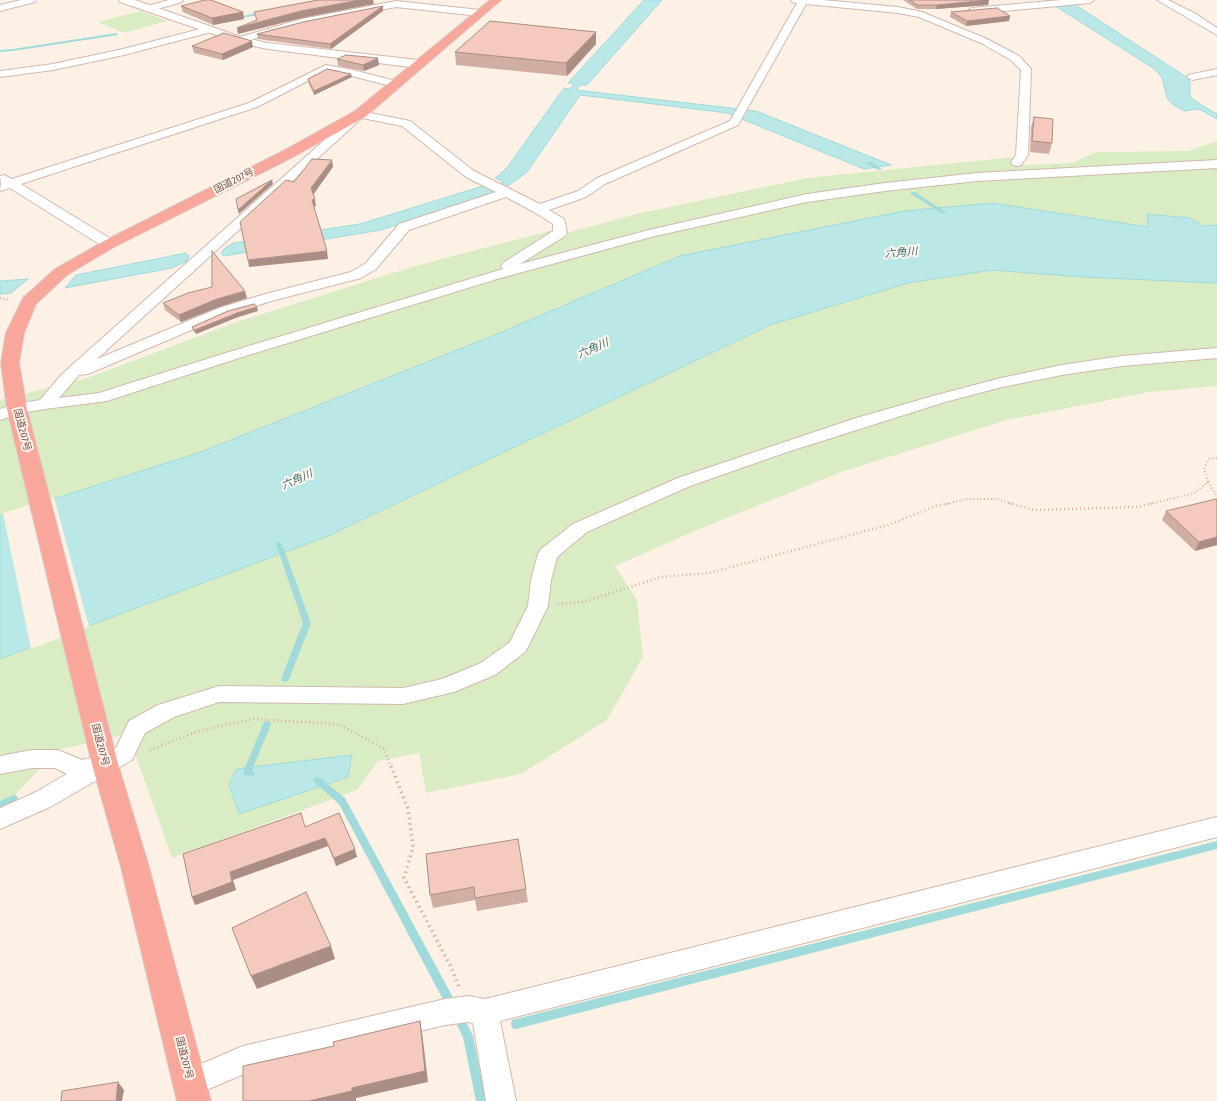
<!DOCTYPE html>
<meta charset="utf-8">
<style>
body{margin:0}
canvas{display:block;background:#fdf1e6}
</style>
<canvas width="1217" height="1101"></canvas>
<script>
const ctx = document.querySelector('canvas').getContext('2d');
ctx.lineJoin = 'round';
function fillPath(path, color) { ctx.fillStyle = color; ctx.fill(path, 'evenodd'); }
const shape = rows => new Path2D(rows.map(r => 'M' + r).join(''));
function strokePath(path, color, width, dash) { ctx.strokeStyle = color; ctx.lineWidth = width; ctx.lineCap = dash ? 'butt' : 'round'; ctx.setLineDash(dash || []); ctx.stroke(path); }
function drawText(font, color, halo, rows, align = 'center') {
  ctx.font = font + ' "Fira Sans Condensed","Noto Sans JP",sans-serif'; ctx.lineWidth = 4; ctx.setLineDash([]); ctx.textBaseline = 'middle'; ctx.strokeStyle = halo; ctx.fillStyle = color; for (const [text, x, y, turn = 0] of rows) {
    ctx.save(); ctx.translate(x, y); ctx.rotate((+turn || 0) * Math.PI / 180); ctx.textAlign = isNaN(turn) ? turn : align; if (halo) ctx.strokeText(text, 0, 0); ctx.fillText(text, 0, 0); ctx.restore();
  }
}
const green = shape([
 [140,11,167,21,125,33,98,22],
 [1217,141,1217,225,1203,226,1190,218,1147,214,1149,227,993,203,680,256,497,334,201,452,0,516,0,400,87,378,234,323,415,266,553,230,570,232,641,213,807,178,1015,157,1025,165,1072,163,1096,152,1189,151],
 [992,270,1082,277,1217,283,1217,386,1149,392,1007,420,841,472,697,530,615,566,637,600,643,657,607,720,521,774,426,793,419,753,378,761,357,790,172,858,128,734,58,750,15,795,0,801,0,659,328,536,770,325,908,283]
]);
const water = shape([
 [644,0,662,0,587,85,580,85,576,90,756,111,891,165,864,169,727,113,580,95,527,172,511,184,493,191,497,193,381,230,224,256,221,253,224,249,233,243,360,224,483,186,487,188,504,182,495,178,506,169,564,88,570,89,574,84,568,83,644,0],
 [1046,0,1066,0,1074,4,1188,78,1190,83,1190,96,1195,101,1217,114,1217,119,1199,109,1184,111,1172,104,1167,98,1162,78,1156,70,1046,0],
 [993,203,1148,227,1147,214,1190,218,1203,226,1217,225,1217,283,1082,277,992,270,908,283,770,325,328,536,0,659,0,516,201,452,497,334,680,256,904,211,993,203],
 [186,253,189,256,187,261,172,268,65,288,76,275,186,253],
 [28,279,11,293,0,294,0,281,28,279],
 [352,755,348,777,239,814,229,784,236,769,352,755]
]);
const pier = shape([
 [54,497,89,627,31,649,3,513]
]);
const stream = shape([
 [263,12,264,14,235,19,233,18,263,12],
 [117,33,118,35,13,51,0,52,0,50,13,49,117,33],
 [867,162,871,162,882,169,878,170,867,164,867,162],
 [911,192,915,192,947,213,943,214,911,194,911,192],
 [277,542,279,542,282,544,311,623,289,679,288,681,285,682,282,681,281,679,303,623,276,544,277,542],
 [267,721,270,722,271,724,252,770,255,773,254,775,251,776,244,775,243,773,263,724,264,722,267,721],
 [317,777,320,778,345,798,456,1003,457,1006,456,1009,452,1011,448,1009,339,804,314,782,313,780,314,778,317,777],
 [14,795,17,796,18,799,17,802,0,809,0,801,14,795],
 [1217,841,1217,849,516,1029,512,1028,511,1024,512,1020,516,1019,1217,841],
 [457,1010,461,1012,473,1036,486,1101,476,1101,463,1037,452,1015,453,1012,457,1010]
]);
const pathFar2 = shape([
 [0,298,9,300],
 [1208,482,1204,469,1209,459,1217,458],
 [946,504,966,499,997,499,1012,504],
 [1150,504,1194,493,1208,482,1217,496]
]);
const pathFar1 = shape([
 [1009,503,1034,510,1136,507,1154,503],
 [558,604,583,602,661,577,709,573,888,525,936,506,951,503],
 [150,750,198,731,253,719,338,724,383,748,391,767]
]);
const path = shape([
 [391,766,408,809,413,847,404,878,451,967,459,987]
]);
const street = shape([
 [21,0,36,0,35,2,0,11,0,5,21,0],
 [169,0,183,0,182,2,150,11,145,8,147,6,169,0],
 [791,0,823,0,898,7,922,12,987,39,1019,56,1031,69,1028,155,1021,165,1017,166,1013,165,1011,162,1016,155,1021,70,1011,60,981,43,919,17,898,13,806,4,738,125,605,184,586,197,549,210,564,219,565,222,567,233,565,236,520,264,649,230,807,194,885,183,977,173,1217,160,1217,168,977,181,885,191,807,202,651,237,497,279,239,358,107,401,45,409,21,413,0,420,0,409,17,404,40,400,62,374,356,112,360,111,410,121,474,171,540,204,578,191,597,178,730,121,797,3,792,2,791,0],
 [362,118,402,126,466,177,496,192,399,224,366,263,351,272,265,294,219,308,97,359,362,118],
 [506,197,534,212,553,224,553,231,503,263,501,266,503,269,229,352,99,393,59,398,79,375,88,374,229,314,275,300,361,278,376,269,409,230,506,197],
 [1061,0,1094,0,1090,3,972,14,967,11,972,8,1061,0],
 [1157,0,1168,0,1196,14,1217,28,1217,35,1157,0],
 [396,1,480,10,485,13,480,16,396,7,303,25,239,43,234,40,236,38,302,19,396,1],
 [208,27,213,30,211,32,124,55,53,70,0,77,0,71,53,64,123,49,208,27],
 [326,65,353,70,399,82,400,84,395,87,348,75,327,71,257,107,21,184,114,241,116,244,114,247,104,247,10,188,0,191,1,183,0,176,4,175,12,179,249,103,326,65],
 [1217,69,1217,75,1192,80,1187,77,1188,75,1217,69],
 [1217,348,1217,358,1122,366,1062,375,1002,387,945,402,784,453,690,486,587,532,557,557,551,580,548,606,528,647,525,652,495,675,454,692,403,704,219,702,174,717,145,733,132,760,50,807,0,829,0,808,34,793,67,774,55,768,32,768,0,774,0,756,32,750,58,750,82,760,100,756,116,748,129,721,158,705,219,686,403,688,442,679,481,663,510,642,528,606,531,580,538,554,541,549,573,524,678,478,853,419,933,396,1001,378,1062,365,1122,356,1217,348],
 [1217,817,1217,837,500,1021,516,1101,486,1101,473,1023,469,1022,445,1025,244,1074,190,1097,180,1093,176,1083,180,1073,243,1046,445,999,469,996,485,999,1217,817]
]);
const secondary = shape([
 [119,0,135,0,241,37,268,43,418,60,422,62,424,64,422,66,418,68,268,49,239,43,120,2,119,0]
]);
const highway = shape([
 [490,0,501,0,365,117,293,157,114,247,67,275,36,304,24,333,19,363,27,409,118,764,149,867,211,1101,177,1101,121,867,92,764,7,409,1,363,6,333,23,298,55,269,104,241,283,151,355,111,490,0]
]);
const wall = shape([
 [903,0,989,0,988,5,936,9,917,9],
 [181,6,243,12,244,19,213,25,183,12],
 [383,11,331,49,258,39,257,34],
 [951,12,1010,16,1009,21,966,26,950,17],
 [596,32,596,44,567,76,456,65,455,52],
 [192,46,253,47,223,60,194,53],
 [337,59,379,65,364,71,338,66],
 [352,77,314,95,308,82,308,79],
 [1034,117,1052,143,1049,154,1030,152,1031,127],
 [247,298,219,307,181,322,165,310,163,303],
 [258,311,238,317,196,334,193,331,192,327],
 [1217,501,1217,545,1195,551,1162,520,1166,511],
 [305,827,357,857,336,866,328,846,233,880,236,890,195,905,192,897],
 [426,854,526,889,528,902,477,911,475,900,433,908,430,895]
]);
const shadedWall = shape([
 [360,0,373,0,374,4,302,18,238,34,237,28,301,11],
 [989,0,988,5,936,9,937,5],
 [383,6,383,11,331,49,330,44],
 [243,12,244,19,213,25,212,18],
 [1010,16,1009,21,966,26,967,21],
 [596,32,596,44,567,76,566,63],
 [252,41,253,47,223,60,222,54],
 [378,58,379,65,364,71,363,65],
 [351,74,352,77,314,95,314,91],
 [332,160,333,167,313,195,311,188],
 [272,180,273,184,239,214,238,210],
 [315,199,316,206,313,207,312,200],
 [327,251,328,259,249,267,248,260],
 [245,291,247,298,219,307,181,322,179,315,217,299],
 [257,307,258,311,238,317,196,334,195,330,237,313],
 [1217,537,1217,545,1195,551,1199,542],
 [325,838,328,846,233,880,236,890,195,905,192,897,230,872],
 [355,849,357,857,336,866,334,858],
 [331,946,335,959,257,989,251,976],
 [420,1021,422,1032,428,1082,356,1098,356,1101,309,1101,352,1088],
 [118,1082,124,1090,122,1101,116,1101]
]);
const building = shape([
 [205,0,211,0,243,12,212,18,181,6,205,0],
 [318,0,360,0,301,11,237,28,257,20,254,12,318,0],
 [910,0,989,0,937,5,917,5,910,0],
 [383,6,330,44,257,34,303,22,383,6],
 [997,8,1010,16,967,21,951,12,997,8],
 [490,21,596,32,566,63,455,52,490,21],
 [224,33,252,41,222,54,192,46,224,33],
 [346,55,378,58,363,65,337,59,346,55],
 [327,69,351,74,314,91,308,79,327,69],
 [1034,117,1053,119,1052,143,1032,141,1034,117],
 [312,159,332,160,311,188,315,199,312,200,327,251,248,260,240,222,286,180,294,182,312,159],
 [272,180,238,210,236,199,272,180],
 [212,251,245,291,217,299,179,315,163,303,188,293,212,287,212,251],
 [254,304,257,307,237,313,195,330,192,327,228,311,254,304],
 [1216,499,1217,501,1217,537,1199,542,1166,511,1216,499],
 [301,813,305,827,339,813,355,849,334,858,325,838,230,872,232,882,192,897,183,854,301,813],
 [518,839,526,889,475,898,474,887,430,895,426,854,518,839],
 [306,892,331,946,251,976,232,928,306,892],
 [420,1021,425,1071,352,1088,352,1091,309,1101,243,1101,243,1066,334,1046,333,1042,420,1021],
 [118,1082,116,1101,61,1101,62,1091,118,1082]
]);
const streetNames = [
 ["国道207号",234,181,-27],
 ["国道207号",22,430,76],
 ["国道207号",100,745,76],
 ["国道207号",184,1058,76]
];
const waterNames = [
 ["六角川",901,253,-5],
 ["六角川",593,349,-24],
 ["六角川",297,480,-24]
];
fillPath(green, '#daecc4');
fillPath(water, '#bae8e7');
strokePath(water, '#a0dada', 1);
fillPath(pier, '#fdf1e6');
fillPath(stream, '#a0dada');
strokePath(street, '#d2b9ae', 2);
strokePath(secondary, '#d5b8ac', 2);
strokePath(highway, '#d9cfcc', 2);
strokePath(pathFar2, '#d9ada0', 2, [1, 2.5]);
strokePath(pathFar1, '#d9ada0', 2.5, [1, 3]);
strokePath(path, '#d9ada0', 3.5, [1.5, 4]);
fillPath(street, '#fff');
fillPath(secondary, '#fff');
fillPath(highway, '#f9a69b');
fillPath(wall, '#d1aea3');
fillPath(shadedWall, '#aa8d84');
fillPath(building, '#f3cabd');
strokePath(building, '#aa8d84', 1);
drawText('10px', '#78534a', '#fff5ed', streetNames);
drawText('italic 11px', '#3a7576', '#fff5ed', waterNames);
</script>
